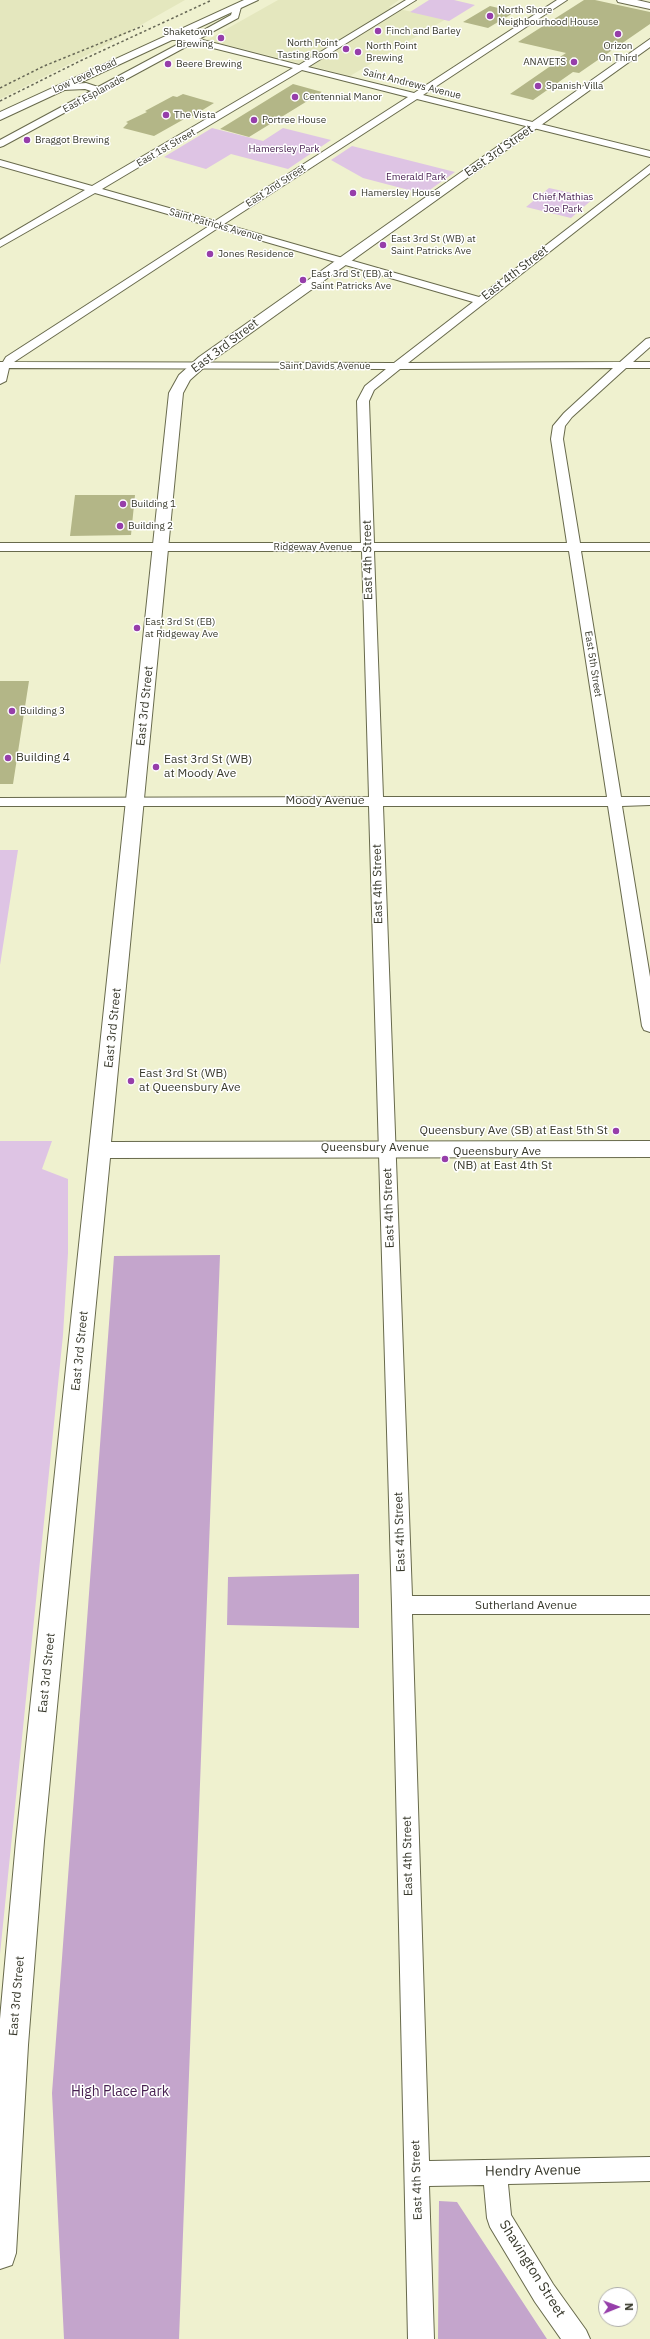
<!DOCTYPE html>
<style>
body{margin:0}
#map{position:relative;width:650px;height:2339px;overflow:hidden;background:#eff1cf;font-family:"IBM Plex Sans",sans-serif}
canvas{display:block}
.north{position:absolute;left:598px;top:2287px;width:40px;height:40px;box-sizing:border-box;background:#fff;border:1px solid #afafaa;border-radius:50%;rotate:89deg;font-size:11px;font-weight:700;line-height:16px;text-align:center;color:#37382b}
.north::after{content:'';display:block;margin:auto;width:14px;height:18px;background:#963eaa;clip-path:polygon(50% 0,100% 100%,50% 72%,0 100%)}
</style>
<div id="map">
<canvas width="650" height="2339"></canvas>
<div class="north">N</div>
</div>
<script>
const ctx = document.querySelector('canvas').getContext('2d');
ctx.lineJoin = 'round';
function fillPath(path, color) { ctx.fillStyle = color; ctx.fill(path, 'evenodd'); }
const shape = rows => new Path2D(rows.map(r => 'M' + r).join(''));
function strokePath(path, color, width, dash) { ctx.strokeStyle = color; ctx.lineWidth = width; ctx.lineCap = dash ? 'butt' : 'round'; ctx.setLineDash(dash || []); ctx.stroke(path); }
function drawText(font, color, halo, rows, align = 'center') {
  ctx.font = font + ' "IBM Plex Sans",sans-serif'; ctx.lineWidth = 3; ctx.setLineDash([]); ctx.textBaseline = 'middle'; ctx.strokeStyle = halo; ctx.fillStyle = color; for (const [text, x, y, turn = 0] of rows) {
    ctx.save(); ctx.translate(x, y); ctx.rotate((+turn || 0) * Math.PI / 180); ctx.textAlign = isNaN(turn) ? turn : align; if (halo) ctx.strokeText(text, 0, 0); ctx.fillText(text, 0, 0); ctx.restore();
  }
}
const built = shape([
 [0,0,185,0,95,51,0,99],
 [278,0,399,0,389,7,446,19,350,76,207,40]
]);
const green = shape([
 [429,0,454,0,475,5,449,21,410,12],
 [212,128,263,141,283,128,331,140,288,169,231,154,206,169,164,157],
 [352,146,455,172,424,194,363,178,331,160],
 [549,188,594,198,571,218,526,207],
 [0,850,18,850,0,965],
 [0,1141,52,1141,42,1169,68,1179,68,1253,63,1335,0,1954]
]);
const forest = shape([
 [220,1255,179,2339,64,2339,52,2093,114,1256],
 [359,1574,359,1628,227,1625,228,1577],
 [439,2201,457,2202,547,2339,438,2339]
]);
const building = shape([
 [584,0,595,0,650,12,650,24,579,73,573,72,533,100,510,94,552,65,549,64,566,53,518,42],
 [490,6,515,12,488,28,463,22],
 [293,84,322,92,249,137,220,129],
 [183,94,214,103,188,119,186,118,154,136,123,128,128,123,126,122,147,112,145,111,173,96,177,97],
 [75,495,135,495,131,535,70,536],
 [0,681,29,681,13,784,0,784]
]);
const street = shape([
 [406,0,416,0,308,67,414,93,557,0,567,0,423,95,650,151,650,157,417,99,224,224,479,297,650,165,650,173,408,363,620,362,646,339,650,338,650,347,633,362,650,362,650,368,626,368,572,417,565,426,563,439,580,543,650,543,650,551,581,551,621,797,650,797,650,805,622,806,650,977,650,1032,644,1030,642,1026,608,806,383,806,412,1596,650,1596,650,1614,412,1614,429,2161,650,2157,650,2181,508,2184,511,2215,553,2284,586,2330,590,2339,561,2339,535,2302,490,2227,487,2218,484,2185,429,2186,434,2339,408,2339,392,1605,369,806,0,806,0,798,369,797,362,551,0,551,0,543,361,543,357,401,365,386,386,369,9,368,6,381,0,384,0,362,3,362,6,357,209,226,95,193,0,247,0,240,85,190,0,166,0,160,92,186,293,68,193,43,3,146,0,147,0,140,91,91,85,89,63,90,60,89,60,85,86,83,98,87,186,40,170,40,167,39,167,35,193,36,231,15,234,5,241,7,238,18,199,39,299,65,406,0],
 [302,70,408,97,215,221,102,189,302,70],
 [218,228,473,302,394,363,14,362,218,228],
 [613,368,564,413,553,426,551,439,567,543,374,543,369,401,374,390,400,369,613,368],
 [374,551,569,551,607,797,383,797,374,551]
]);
const secondary = shape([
 [244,0,258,0,0,120,0,112,244,0],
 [617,0,637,0,650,3,650,9,618,2,617,0],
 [650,39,650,47,209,363,190,380,183,393,111,1142,650,1141,650,1157,110,1158,44,1841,28,2045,16,2253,12,2265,0,2269,0,2019,16,1841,169,393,179,375,199,357,650,39]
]);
const rail = shape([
 [0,88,44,66,143,26],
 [0,101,80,61,212,0]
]);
const markers = [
 [490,16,4,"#963eaa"],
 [378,31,4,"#963eaa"],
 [618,34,4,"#963eaa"],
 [221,38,4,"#963eaa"],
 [346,49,4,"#963eaa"],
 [358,52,4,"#963eaa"],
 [574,62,4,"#963eaa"],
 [168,64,4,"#963eaa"],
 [538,86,4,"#963eaa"],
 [295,97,4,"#963eaa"],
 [166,115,4,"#963eaa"],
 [254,120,4,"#963eaa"],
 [27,140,4,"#963eaa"],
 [353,193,4,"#963eaa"],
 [383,245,4,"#963eaa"],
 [210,254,4,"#963eaa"],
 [303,280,4,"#963eaa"],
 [123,504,4,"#963eaa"],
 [120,526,4,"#963eaa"],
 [137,628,4,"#963eaa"],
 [12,711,4,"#963eaa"],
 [8,758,4,"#963eaa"],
 [156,767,4,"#963eaa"],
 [131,1081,4,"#963eaa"],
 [616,1131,4,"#963eaa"],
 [445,1159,4,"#963eaa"]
];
const farPoinames = [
 ["North Shore",498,10],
 ["Neighbourhood House",498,22],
 ["Finch and Barley",386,31],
 ["Shaketown",213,32,"right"],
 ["Brewing",213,44,"right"],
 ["North Point",338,43,"right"],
 ["Tasting Room",338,55,"right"],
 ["North Point",366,46],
 ["Brewing",366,58],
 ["Orizon",618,46,"center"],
 ["On Third",618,58,"center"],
 ["ANAVETS",566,62,"right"],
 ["Beere Brewing",176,64],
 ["Spanish Villa",546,86],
 ["Centennial Manor",303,97],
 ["The Vista",174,115],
 ["Portree House",262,120],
 ["Braggot Brewing",35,140],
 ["Hamersley House",361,193],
 ["East 3rd St (WB) at",391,239],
 ["Saint Patricks Ave",391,251],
 ["Jones Residence",218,254],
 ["East 3rd St (EB) at",311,274],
 ["Saint Patricks Ave",311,286],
 ["Building 1",131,504],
 ["Building 2",128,526],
 ["East 3rd St (EB)",145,622],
 ["at Ridgeway Ave",145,634],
 ["Building 3",20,711]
];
const farStreetnames = [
 ["Low Level Road",85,76,-25],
 ["Saint Andrews Avenue",412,84,14],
 ["East Esplanade",94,94,-28],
 ["East 1st Street",166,148,-30],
 ["East 2nd Street",276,186,-33],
 ["Saint Patricks Avenue",216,225,16],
 ["Saint Davids Avenue",325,366],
 ["Ridgeway Avenue",313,547],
 ["East 5th Street",593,664,81]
];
const farParknames = [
 ["Hamersley Park",284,149],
 ["Emerald Park",416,177],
 ["Chief Mathias",563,197],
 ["Joe Park",563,209]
];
const streetNames = [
 ["East 3rd Street",499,151,-35],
 ["East 4th Street",515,273,-38],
 ["East 3rd Street",225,346,-37],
 ["East 4th Street",368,560,-91],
 ["East 3rd Street",145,706,-84],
 ["Moody Avenue",325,801],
 ["East 4th Street",378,884,-91],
 ["East 3rd Street",113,1028,-84],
 ["Queensbury Avenue",375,1148],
 ["East 4th Street",389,1208,-92],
 ["East 3rd Street",80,1351,-84],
 ["East 4th Street",400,1532,-92],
 ["Sutherland Avenue",526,1606],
 ["East 3rd Street",47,1673,-84],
 ["East 4th Street",408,1856,-91],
 ["East 3rd Street",17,1996,-85],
 ["East 4th Street",417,2180,-92]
];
const poiNames = [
 ["Building 4",16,758],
 ["East 3rd St (WB)",164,760],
 ["at Moody Ave",164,774],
 ["East 3rd St (WB)",139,1074],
 ["at Queensbury Ave",139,1088],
 ["Queensbury Ave (SB) at East 5th St",608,1131,"right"],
 ["Queensbury Ave",453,1152],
 ["(NB) at East 4th St",453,1166]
];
const nearParknames = [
 ["High Place Park",120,2092]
];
const nearStreetnames = [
 ["Hendry Avenue",533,2171,-1],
 ["Shavington Street",532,2269,58]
];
fillPath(built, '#e4e7be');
fillPath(green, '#dec4e4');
fillPath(forest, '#c4a5cc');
fillPath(building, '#b3b687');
strokePath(street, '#686a4c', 2);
strokePath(secondary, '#686a4c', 2);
fillPath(street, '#fff');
fillPath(secondary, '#fff');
strokePath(rail, '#666755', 1.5, [2.5, 2.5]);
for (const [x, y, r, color] of markers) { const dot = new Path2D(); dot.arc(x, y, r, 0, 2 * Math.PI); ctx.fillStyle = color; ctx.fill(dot); strokePath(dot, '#fff', 1.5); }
drawText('10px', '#37382b', '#fff', farPoinames, 'left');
drawText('10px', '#37382b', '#fff', farStreetnames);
drawText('10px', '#482151', '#fff', farParknames);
drawText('12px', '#37382b', '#fff', streetNames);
drawText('12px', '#37382b', '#fff', poiNames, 'left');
drawText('14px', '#482151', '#fff', nearParknames);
drawText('14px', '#37382b', '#fff', nearStreetnames);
</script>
